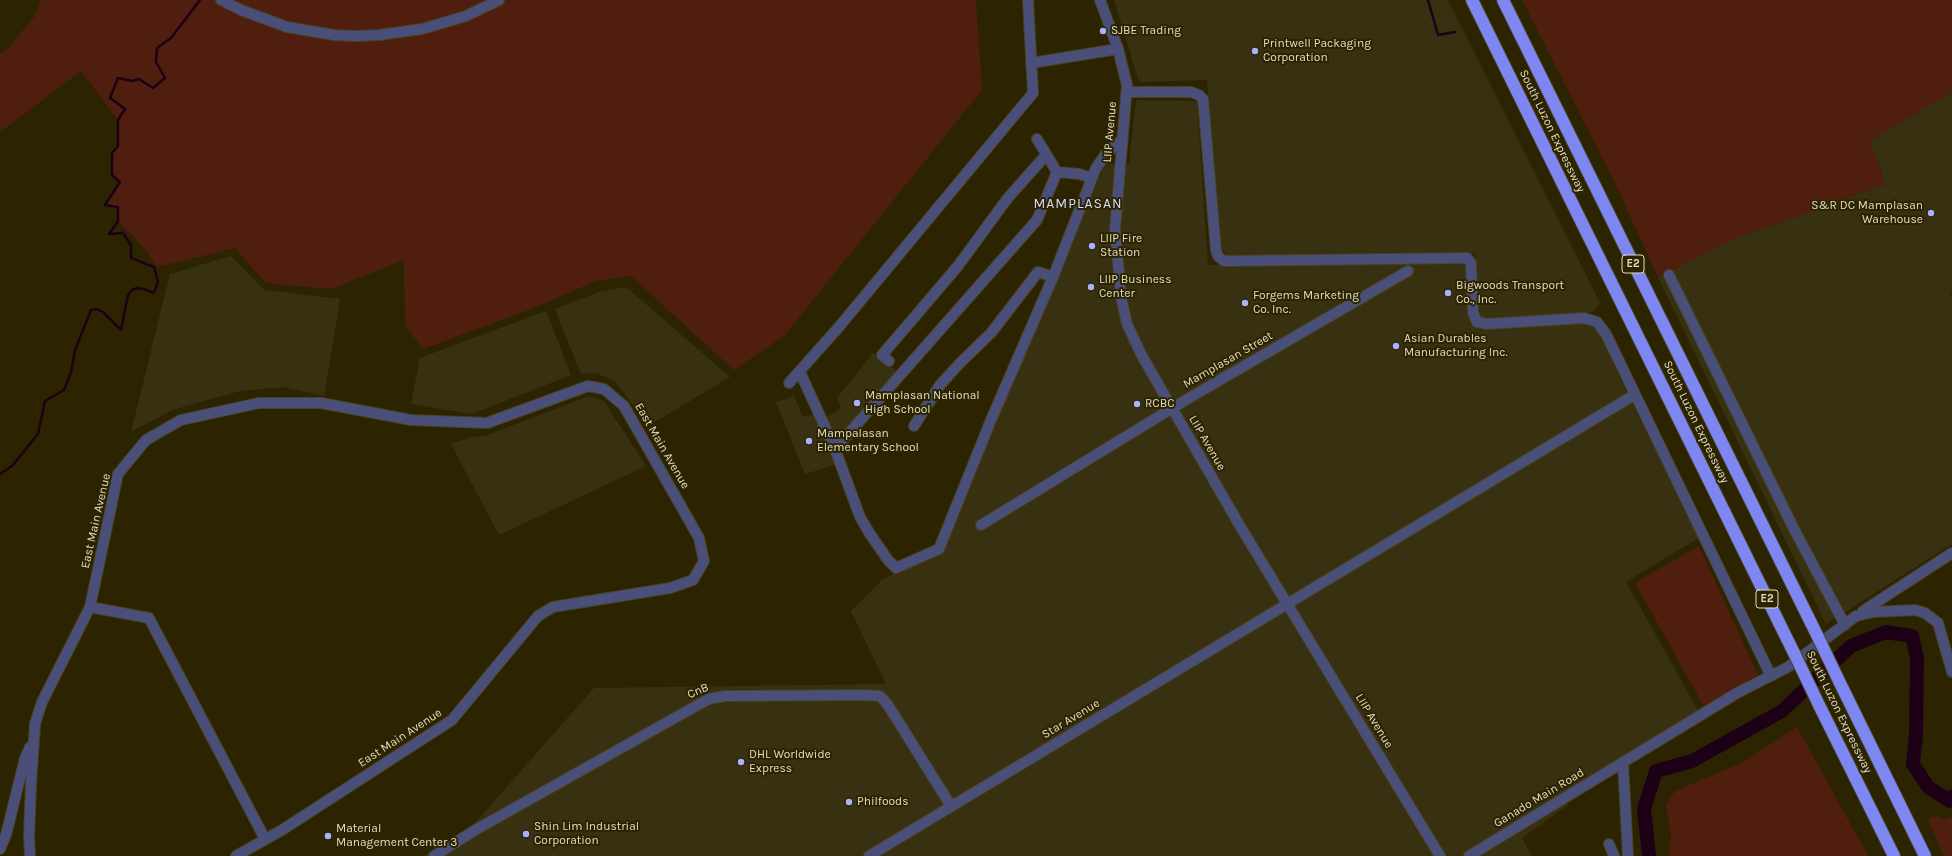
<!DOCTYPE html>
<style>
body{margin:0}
canvas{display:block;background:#2c2400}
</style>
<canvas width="1952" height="856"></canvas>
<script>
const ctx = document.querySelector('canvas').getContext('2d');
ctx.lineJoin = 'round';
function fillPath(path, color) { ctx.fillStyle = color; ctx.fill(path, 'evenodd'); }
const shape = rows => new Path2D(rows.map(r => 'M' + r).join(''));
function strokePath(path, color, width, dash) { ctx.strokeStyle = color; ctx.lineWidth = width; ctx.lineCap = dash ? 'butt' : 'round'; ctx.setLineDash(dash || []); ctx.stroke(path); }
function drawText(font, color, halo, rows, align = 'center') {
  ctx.font = font + ' Karla,sans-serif'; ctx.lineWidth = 4; ctx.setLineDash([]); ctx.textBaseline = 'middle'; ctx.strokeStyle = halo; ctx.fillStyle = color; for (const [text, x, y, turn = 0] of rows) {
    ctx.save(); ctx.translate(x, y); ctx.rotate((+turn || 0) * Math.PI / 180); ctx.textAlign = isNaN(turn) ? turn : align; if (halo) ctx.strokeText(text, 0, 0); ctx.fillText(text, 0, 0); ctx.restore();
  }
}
const built = shape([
 [1114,0,1448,0,1600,303,1593,312,1487,320,1477,315,1475,253,1228,257,1220,246,1207,80,1139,82],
 [1952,92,1952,292,1950,292,1952,297,1952,544,1826,624,1658,277,1739,237,1886,184,1869,141],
 [1136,100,1197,101,1208,265,1468,262,1470,323,1481,330,1585,321,1597,328,1632,403,1700,537,1626,582,1698,710,1560,794,1568,805,1522,838,1532,856,424,856,474,824,594,688,886,684,851,611,882,580,901,570,940,554,1105,164,1129,164],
 [231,256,264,290,340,299,324,396,283,387,240,391,172,410,131,432,170,274],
 [626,287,730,377,648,426,615,381,596,373,581,374,555,309,599,292],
 [546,311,571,375,472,414,411,404,420,358],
 [873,353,900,374,836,445,825,418,841,408,837,398],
 [589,396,604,401,646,466,499,535,451,444,471,437,485,436],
 [794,396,803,417,816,414,837,464,805,474,776,402]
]);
const green = shape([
 [41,0,976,0,982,90,784,336,734,370,631,276,596,281,528,310,423,349,405,325,404,260,331,289,266,283,235,248,157,267,145,249,118,221,118,207,105,205,120,182,112,175,112,153,118,146,118,120,81,71,0,132,0,54,8,48,35,16],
 [1522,0,1952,0,1952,92,1869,141,1886,184,1739,237,1658,277,1615,183],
 [1699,546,1758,675,1704,706,1635,583],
 [1797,727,1868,856,1669,856,1671,834,1666,805,1675,791,1742,763],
 [1935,815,1945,820,1952,817,1952,856,1944,856,1928,820]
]);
const stream = shape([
 [1428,0,1438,35,1455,32],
 [0,474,12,466,38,434,45,401,64,390,71,372,75,350,91,310,97,309,103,312,121,330,128,295,132,290,137,288,144,289,154,293,158,282,154,267,131,258,131,245,123,233,109,234,118,221,118,207,105,205,120,182,112,175,112,153,118,146,118,120,125,109,110,98,118,78,132,81,139,79,153,88,165,78,156,62,157,48,171,38,200,0]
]);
const river = shape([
 [1649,856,1644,809,1656,771,1692,761,1782,711,1851,646,1886,632,1912,636,1917,658,1916,734,1913,764,1928,787,1950,801,1952,797]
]);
const minor = shape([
 [221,0,241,10,287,27,334,35,356,36,379,35,422,29,466,16,499,0],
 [1100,0,1118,49,1127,85,1115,229,1121,297,1127,324,1142,356,1240,526,1440,856],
 [1031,63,1118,49],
 [1127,92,1191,92,1199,95,1203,99,1216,250,1218,256,1224,261,1467,258,1471,263,1473,313,1477,322,1487,324,1584,318,1597,322,1606,334,1771,676],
 [1037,139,1057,172],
 [1057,172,1079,174,1092,178],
 [1669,275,1794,529,1845,625],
 [889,361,882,355,958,266,1007,199,1046,155],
 [800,372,835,449,860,517,870,534,888,560,896,568,939,549,991,420,1053,277,1096,168,1108,151,1122,140],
 [789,383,838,328,1033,93,1028,0],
 [914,426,940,385,960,363,991,333,1038,272,1053,277],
 [835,449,1037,220,1057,172],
 [981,525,1189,398,1408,271],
 [90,607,149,618,265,839],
 [1863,611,1952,553],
 [1623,763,1628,856],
 [1609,844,1614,856],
 [0,849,6,835,25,758,30,747],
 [30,856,29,837,31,784,35,724,42,702,90,607,118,474,146,440,181,420,259,403,321,403,411,420,487,423,588,386,604,389,624,406,699,538,704,561,693,580,670,588,553,607,538,616,452,720,282,830,236,856],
 [434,856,477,829,696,706,709,699,725,696,864,695,880,696,888,705,951,806],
 [869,856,1634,395],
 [1469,856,1737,693,1788,667,1856,616,1873,612,1895,611,1915,610,1925,613,1938,623,1952,672]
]);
const highway = shape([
 [1472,0,1795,655],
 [1503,0,1818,637],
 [1839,681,1925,856],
 [1819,705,1894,856]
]);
const highwayBridge = shape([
 [1818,637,1839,681],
 [1795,655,1819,705]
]);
const markers = [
 [1103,31,4,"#a7b1fc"],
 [1255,51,4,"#a7b1fc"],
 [1931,213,4,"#a7b1fc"],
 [1092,246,4,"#a7b1fc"],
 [1091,287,4,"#a7b1fc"],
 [1448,293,4,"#a7b1fc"],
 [1245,303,4,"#a7b1fc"],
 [1396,346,4,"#a7b1fc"],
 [857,403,4,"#a7b1fc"],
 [1137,404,4,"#a7b1fc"],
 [809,441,4,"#a7b1fc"],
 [741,762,4,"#a7b1fc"],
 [849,802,4,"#a7b1fc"],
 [526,834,4,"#a7b1fc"],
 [328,836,4,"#a7b1fc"]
];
const shields = [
 [1633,264,22],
 [1767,599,22]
];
const shieldNames = [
 ["E2",1633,264],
 ["E2",1767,599]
];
const poiNames = [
 ["SJBE Trading",1111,31],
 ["Printwell Packaging",1263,44],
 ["Corporation",1263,58],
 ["S&R DC Mamplasan",1923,206,"right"],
 ["Warehouse",1923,220,"right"],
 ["LIIP Fire",1100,239],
 ["Station",1100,253],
 ["LIIP Business",1099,280],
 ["Center",1099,294],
 ["Bigwoods Transport",1456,286],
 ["Co., Inc.",1456,300],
 ["Forgems Marketing",1253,296],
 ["Co. Inc.",1253,310],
 ["Asian Durables",1404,339],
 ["Manufacturing Inc.",1404,353],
 ["Mamplasan National",865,396],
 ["High School",865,410],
 ["RCBC",1145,404],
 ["Mampalasan",817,434],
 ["Elementary School",817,448],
 ["DHL Worldwide",749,755],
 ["Express",749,769],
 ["Philfoods",857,802],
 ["Shin Lim Industrial",534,827],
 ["Corporation",534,841],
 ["Material",336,829],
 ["Management Center 3",336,843]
];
const streetNames = [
 ["South Luzon Expressway",1552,131,64],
 ["LIIP Avenue",1110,132,-85],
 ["Mamplasan Street",1228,360,-30],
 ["South Luzon Expressway",1696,422,64],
 ["LIIP Avenue",1207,443,60],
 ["East Main Avenue",662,446,60],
 ["East Main Avenue",96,521,-77],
 ["CnB",698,691,-23],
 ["South Luzon Expressway",1839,712,64],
 ["Star Avenue",1071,719,-31],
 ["LIIP Avenue",1374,721,59],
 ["East Main Avenue",400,738,-33],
 ["Ganado Main Road",1539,798,-31]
];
const quarterNames = [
 ["MAMPLASAN",1078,204]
];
fillPath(built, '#373111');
fillPath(green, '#501e0e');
strokePath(stream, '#1d0016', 2.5);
strokePath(river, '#1d0016', 14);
strokePath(minor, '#49411f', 12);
strokePath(highway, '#49411f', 14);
strokePath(minor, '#4a4f7a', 10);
strokePath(highway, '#7d86f1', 12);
strokePath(highwayBridge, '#49411f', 14, []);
strokePath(highwayBridge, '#7d86f1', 12);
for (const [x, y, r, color] of markers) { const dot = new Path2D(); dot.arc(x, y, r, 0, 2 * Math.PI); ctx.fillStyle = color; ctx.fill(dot); strokePath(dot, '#2c2400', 1.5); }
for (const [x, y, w] of shields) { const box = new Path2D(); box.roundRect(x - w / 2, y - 9, w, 18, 3); ctx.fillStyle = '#2c2400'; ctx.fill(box); strokePath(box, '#e1dbc1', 1); }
drawText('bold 11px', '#e1dbc1', null, shieldNames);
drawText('12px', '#e1dbc1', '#2c2400', poiNames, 'left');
drawText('12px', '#e1dbc1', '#2c2400', streetNames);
ctx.letterSpacing = '1px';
drawText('14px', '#d6dbf8', '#2c2400', quarterNames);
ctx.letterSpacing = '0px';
</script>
